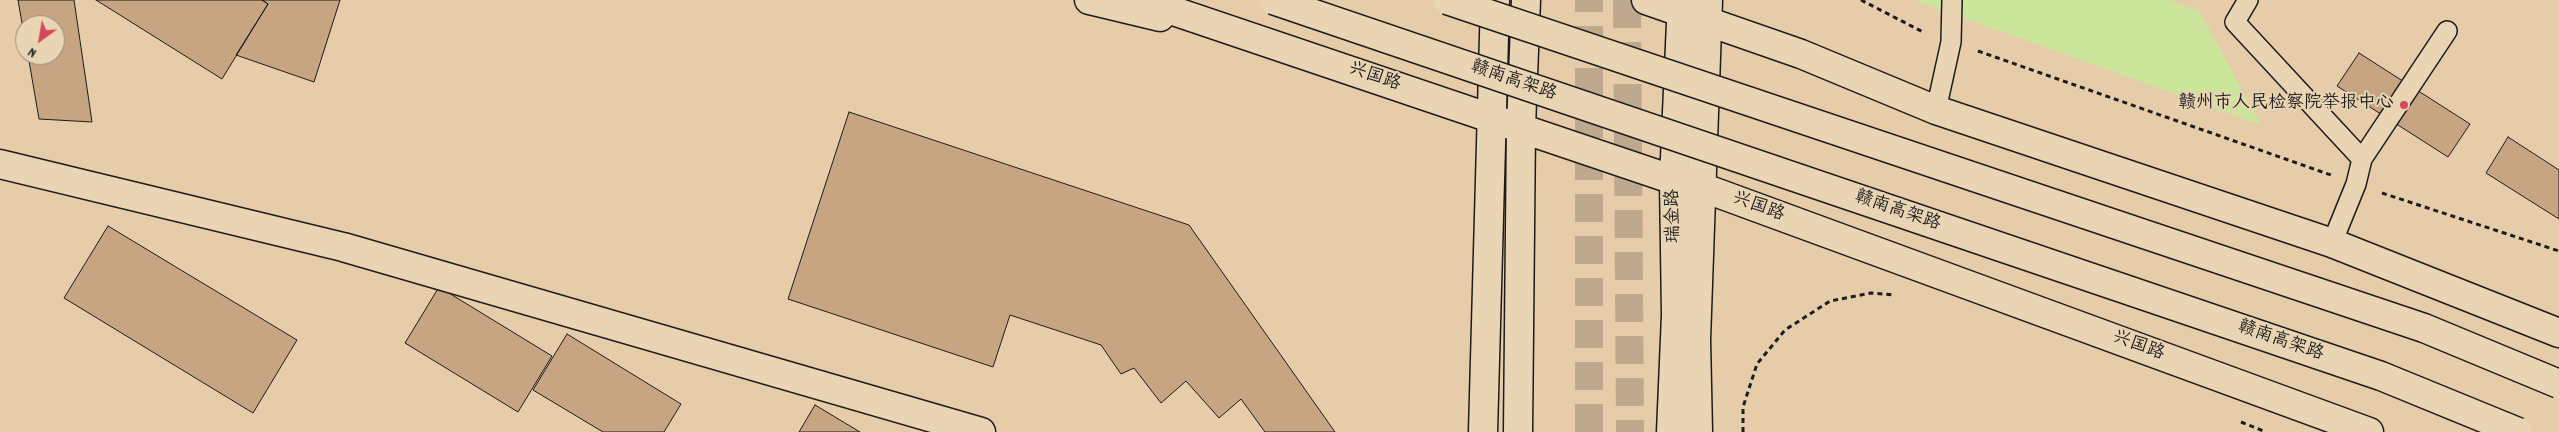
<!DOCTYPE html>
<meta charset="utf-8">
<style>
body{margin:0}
#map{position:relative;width:2559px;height:432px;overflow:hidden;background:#e7ccaa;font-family:Dekko,sans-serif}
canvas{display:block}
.north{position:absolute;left:15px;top:15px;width:50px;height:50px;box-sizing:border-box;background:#e9d4b3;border:1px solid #978a77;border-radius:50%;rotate:212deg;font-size:14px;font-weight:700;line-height:20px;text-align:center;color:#1c1c1c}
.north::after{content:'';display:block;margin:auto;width:18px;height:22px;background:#d1495b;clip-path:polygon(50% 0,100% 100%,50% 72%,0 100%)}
</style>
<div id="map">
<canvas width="2559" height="432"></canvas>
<div class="north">N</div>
</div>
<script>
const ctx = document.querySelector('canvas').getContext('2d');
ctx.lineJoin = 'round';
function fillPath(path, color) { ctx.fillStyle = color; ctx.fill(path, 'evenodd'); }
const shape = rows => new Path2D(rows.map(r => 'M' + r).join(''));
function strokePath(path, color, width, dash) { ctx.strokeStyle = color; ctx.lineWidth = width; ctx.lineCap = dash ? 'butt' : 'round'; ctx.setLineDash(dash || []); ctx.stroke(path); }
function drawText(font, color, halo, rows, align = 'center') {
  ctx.font = font + ' Dekko,"LXGW WenKai TC",sans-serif'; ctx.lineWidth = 4; ctx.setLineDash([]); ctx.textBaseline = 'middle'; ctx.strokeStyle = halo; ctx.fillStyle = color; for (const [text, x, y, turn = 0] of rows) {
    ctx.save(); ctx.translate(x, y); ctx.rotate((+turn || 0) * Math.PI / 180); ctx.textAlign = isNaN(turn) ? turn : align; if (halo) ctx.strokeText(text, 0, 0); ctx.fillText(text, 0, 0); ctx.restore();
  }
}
const green = shape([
 [1914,0,2170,0,2200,12,2261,125]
]);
const building = shape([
 [18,0,74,0,92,122,39,119,28,55,55,55,55,25,25,25,25,40,18,0],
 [96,0,262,0,268,4,222,79,96,0],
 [262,0,340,0,314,82,236,55,268,4,262,0],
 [2359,53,2470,124,2448,157,2337,86,2359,53],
 [849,112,1189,225,1335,432,1265,432,1241,399,1219,418,1186,381,1161,403,1134,368,1121,374,1101,345,1010,315,993,367,788,299,849,112],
 [2508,137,2559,170,2559,219,2486,173,2508,137],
 [108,226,297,340,253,413,64,298,108,226],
 [439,287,552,356,518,412,405,343,439,287],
 [567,334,681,404,664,432,603,432,533,390,567,334],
 [815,405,860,432,799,432,815,405]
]);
const primaryTunnel = shape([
 [1627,0,1630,432],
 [1589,432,1589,0]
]);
const path = shape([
 [1861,0,1923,32],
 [1978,51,2331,175],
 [2382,193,2559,251],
 [2241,422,2266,432],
 [1743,432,1743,407,1757,364,1785,330,1830,301,1871,293,1895,295]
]);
const lane = shape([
 [2248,0,2235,22,2362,159,2356,184,2332,243],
 [1936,110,1951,42,1952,0],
 [2362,159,2447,31]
]);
const street = shape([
 [0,164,343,247,981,432]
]);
const secondary = shape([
 [1483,432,1495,0],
 [1698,432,1696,340,1708,0]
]);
const primary = shape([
 [1089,0,1160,17],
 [1141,0,1674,180,1701,187,2369,432],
 [1646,0,1801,54,1936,110,2332,243,2559,333],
 [1518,432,1521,127,1526,0],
 [1671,432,1676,315,1674,180,1682,0]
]);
const highwayBridge = shape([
 [1273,0,2381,376,2518,432],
 [1447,0,2424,328,2559,384]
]);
const markers = [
 [2404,105,5,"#d1495b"]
];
const streetNames = [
 ["兴国路",1374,78,19],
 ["赣南高架路",1513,82,19],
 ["兴国路",1758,208,20],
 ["赣南高架路",1897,212,19],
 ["瑞金路",1675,216,-91],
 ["赣南高架路",2280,342,19],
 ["兴国路",2138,347,20]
];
const poiNames = [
 ["赣州市人民检察院举报中心",2394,105]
];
fillPath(green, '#cbe59b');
fillPath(building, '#c7a583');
strokePath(building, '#1c1c1c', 1);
strokePath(primaryTunnel, '#bea98e', 28, [28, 14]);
strokePath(lane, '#1c1c1c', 22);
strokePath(street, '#1c1c1c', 31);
strokePath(secondary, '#1c1c1c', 31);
strokePath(primary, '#1c1c1c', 31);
strokePath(path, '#1c1c1c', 3, [5, 4]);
strokePath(lane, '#e9d4b3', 19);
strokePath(street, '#e9d4b3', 28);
strokePath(secondary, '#e9d4b3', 28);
strokePath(primary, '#e9d4b3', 28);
strokePath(highwayBridge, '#1c1c1c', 31, []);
strokePath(highwayBridge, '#e9d4b3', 28);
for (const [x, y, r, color] of markers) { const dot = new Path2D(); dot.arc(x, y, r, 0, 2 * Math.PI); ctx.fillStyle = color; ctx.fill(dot); strokePath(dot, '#e9d4b3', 2); }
drawText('18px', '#1c1c1c', '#e9d4b3', streetNames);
drawText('18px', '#1c1c1c', '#e9d4b3', poiNames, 'right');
</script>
